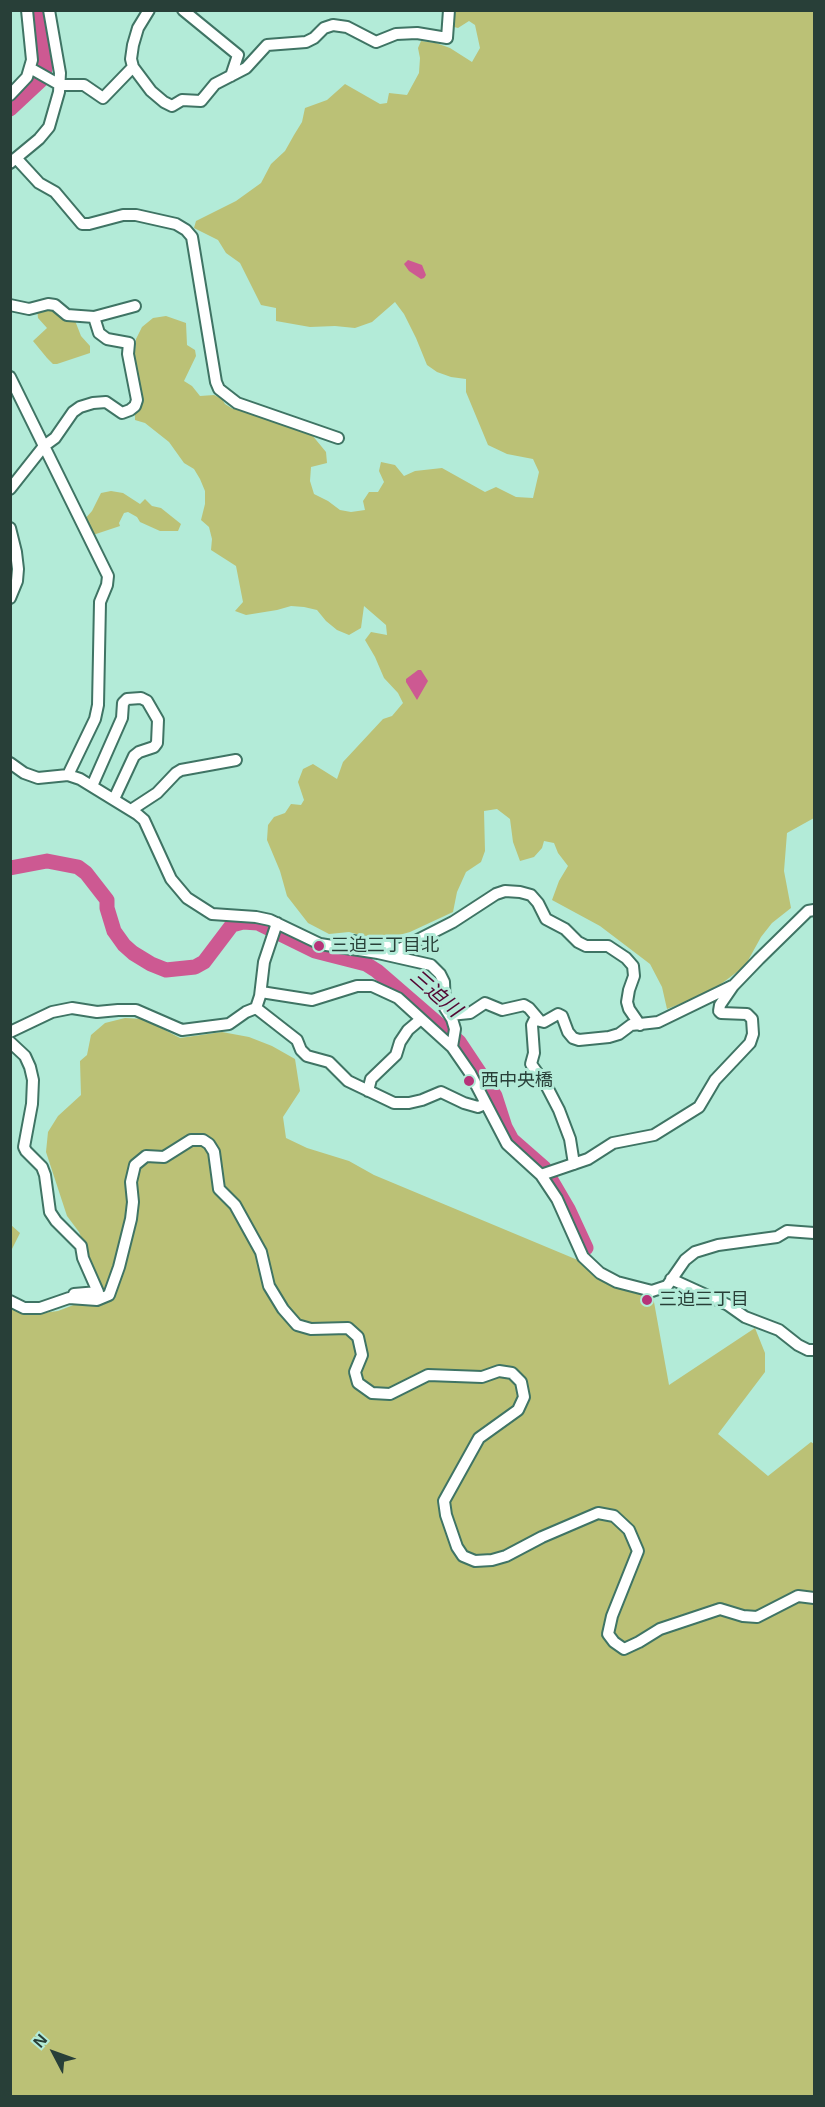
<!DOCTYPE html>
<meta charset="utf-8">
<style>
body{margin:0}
#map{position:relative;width:825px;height:2107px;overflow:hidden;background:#b3ebd8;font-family:Helvetica,sans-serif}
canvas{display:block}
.frame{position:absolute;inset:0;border:12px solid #283f38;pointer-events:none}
.north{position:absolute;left:24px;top:2023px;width:60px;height:60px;-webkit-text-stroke:4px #b3ebd8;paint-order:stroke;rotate:311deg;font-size:16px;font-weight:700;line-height:24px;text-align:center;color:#283f38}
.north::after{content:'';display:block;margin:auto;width:21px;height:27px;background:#283f38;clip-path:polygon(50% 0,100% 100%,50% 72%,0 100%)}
</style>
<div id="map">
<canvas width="825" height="2107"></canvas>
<div class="frame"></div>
<div class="north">N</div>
</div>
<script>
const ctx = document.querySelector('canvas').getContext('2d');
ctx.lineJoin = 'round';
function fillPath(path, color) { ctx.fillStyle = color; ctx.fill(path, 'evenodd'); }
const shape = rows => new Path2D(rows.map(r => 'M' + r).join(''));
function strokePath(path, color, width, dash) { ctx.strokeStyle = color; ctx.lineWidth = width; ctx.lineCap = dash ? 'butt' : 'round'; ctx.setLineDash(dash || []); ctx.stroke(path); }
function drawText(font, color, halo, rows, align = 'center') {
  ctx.font = font + ' Helvetica,"Noto Sans JP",sans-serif'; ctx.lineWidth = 6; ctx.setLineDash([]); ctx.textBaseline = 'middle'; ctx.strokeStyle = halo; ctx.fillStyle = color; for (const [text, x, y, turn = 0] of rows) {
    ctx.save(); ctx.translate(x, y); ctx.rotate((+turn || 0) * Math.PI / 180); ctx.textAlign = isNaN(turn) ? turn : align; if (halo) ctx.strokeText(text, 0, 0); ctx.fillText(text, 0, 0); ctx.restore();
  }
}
const green = shape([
 [454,11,814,11,814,818,787,833,784,871,791,908,772,923,761,937,745,966,709,993,667,1009,662,987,650,964,600,926,552,900,559,881,568,866,558,853,554,843,544,841,542,848,534,857,520,861,513,842,510,819,497,809,484,811,485,851,481,862,466,872,457,892,453,912,410,932,392,937,367,937,349,932,329,934,308,923,287,896,280,871,267,840,268,825,274,817,285,813,291,804,301,805,304,800,298,782,303,769,313,764,337,779,343,762,383,719,392,716,403,703,398,693,384,678,375,657,365,640,371,632,387,635,386,625,364,606,361,628,349,635,337,630,326,621,317,610,304,607,291,606,277,610,246,615,235,611,243,602,236,566,211,550,212,539,209,527,201,520,205,504,205,491,200,479,194,469,184,463,169,442,145,423,135,420,134,365,136,339,142,327,153,318,166,316,186,323,187,345,195,350,196,356,184,381,192,386,200,396,214,395,222,399,225,404,233,409,240,409,312,435,326,452,327,463,311,467,310,481,314,494,328,501,340,510,351,512,365,510,363,501,369,492,378,492,384,482,379,471,381,462,395,465,404,476,415,471,442,468,485,492,496,487,516,497,533,498,539,472,533,459,507,454,488,445,466,392,466,379,451,377,437,372,427,365,416,338,404,314,395,302,372,322,355,328,335,326,310,327,276,321,276,308,261,305,240,263,226,253,218,240,194,228,196,221,236,201,261,183,271,164,285,151,294,135,302,122,305,108,327,100,345,84,380,104,387,103,389,93,407,95,419,73,420,58,418,48,421,41,436,43,450,48,472,62,480,48,475,25,469,21,458,28,450,26],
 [49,306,74,318,81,336,90,346,90,353,57,364,53,364,47,358,33,341,47,328,38,318,37,309],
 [111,491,123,493,140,504,145,499,152,506,161,508,181,524,178,531,160,531,140,522,137,517,128,512,124,513,119,523,120,526,93,535,83,521,92,511,101,493],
 [125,1018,144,1019,180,1038,222,1032,249,1037,272,1046,295,1059,300,1091,283,1117,286,1138,307,1148,349,1161,374,1175,652,1291,669,1385,755,1328,765,1353,765,1372,718,1434,768,1476,811,1442,814,1444,814,2096,11,2096,10,1306,34,1314,58,1311,76,1304,93,1305,107,1298,79,1232,67,1216,46,1152,48,1132,58,1116,81,1095,80,1061,87,1055,91,1035,105,1023],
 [11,1225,20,1233,12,1249,11,1272]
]);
const water = shape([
 [408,260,422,265,426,275,424,278,421,279,409,271,404,264],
 [418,670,421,670,428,681,417,700,406,682,406,679]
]);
const river = shape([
 [10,109,40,81,45,69,39,10],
 [10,868,47,861,78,867,86,873,107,900,107,908,114,931,124,945,133,953,151,964,166,970,195,967,204,962,232,925,243,922,258,923,315,951,366,964,377,971,459,1042,495,1096,505,1127,512,1140,544,1168,568,1209,586,1248]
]);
const minor = shape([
 [149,10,138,28,133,45,131,59,133,67,151,91,164,102,172,106,182,100,201,101,215,84,246,68,267,45,306,42,314,38,324,28,333,25,347,27,376,42,396,34,417,33,447,38,449,10],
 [183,10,238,55,231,76],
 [30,68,60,85,84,85,103,98,133,67],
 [10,95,27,77,32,60,27,10],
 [16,158,39,183,55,192,82,224,89,224,123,215,136,215,176,224,186,230,192,237,216,382,219,389,237,403,338,438],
 [10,163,39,139,49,127,59,92,60,73,49,10],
 [10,305,29,309,48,304,55,305,67,315,94,317,135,306],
 [10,377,108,576,107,585,100,602,98,705,95,719,68,775],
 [10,489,44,446,55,438,73,412,80,407,93,403,106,402,122,413,130,410,135,406,137,400,128,354,129,343,107,339,99,333,94,317],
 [10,528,16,552,18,569,17,581,10,598],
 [10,763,24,773,38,778,68,775,80,779,137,814,144,820,171,879,187,898,212,914,256,917,270,920,320,944,378,953,431,965,440,974,444,982,445,1008,452,1019,455,1029,452,1047,470,1073,507,1144,541,1175,557,1199,583,1257,600,1273,617,1282,652,1291,667,1286,685,1260,695,1252,718,1245,777,1237,787,1231,814,1233],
 [92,786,122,718,123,703,127,699,141,698,147,701,158,720,157,743,154,747,139,752,134,756,114,799],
 [131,810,157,793,176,773,181,770,236,760],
 [346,948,353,941,400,949,453,922,496,894,505,891,520,892,531,895,538,903,546,919,565,929,578,942,586,946,608,946,626,958,633,966,634,976,629,990,627,1002,629,1009,640,1025],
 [261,992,312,1000,357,986,372,986,398,998,452,1047],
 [256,1008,260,996,264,962,277,923],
 [450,1015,470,1013,485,1003,502,1010,524,1005,529,1008,540,1021,544,1022,558,1014,562,1016,568,1032,573,1038,579,1040,609,1037,619,1034,631,1025,658,1022,732,986],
 [536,1017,532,1025,534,1053,531,1064,546,1085,559,1110,570,1139,574,1164],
 [10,1032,52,1012,72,1008,97,1012,118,1010,136,1010,182,1030,229,1024,246,1012,256,1008,297,1040,301,1050,307,1056,329,1062,348,1081,394,1103,409,1103,422,1100,441,1092,464,1103,478,1107,485,1104],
 [10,1042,25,1056,30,1067,33,1080,32,1104,24,1147,26,1151,42,1167,45,1175,50,1212,56,1221,81,1246,83,1258,98,1292,74,1294],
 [368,1091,371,1079,396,1055,400,1042,408,1030,421,1019],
 [541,1175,588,1159,613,1143,654,1135,699,1107,715,1080,750,1043,753,1034,752,1019,747,1014,721,1013,719,1011,720,1005,733,986,759,959,808,911,814,910],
 [671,1279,728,1305,745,1317,779,1330,798,1345,808,1350,814,1350],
 [10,1301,24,1308,40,1308,69,1298,97,1300,109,1295,119,1267,131,1219,133,1202,131,1182,135,1165,146,1156,164,1157,191,1140,203,1140,209,1144,214,1152,219,1189,235,1205,261,1252,269,1286,283,1309,297,1325,311,1329,348,1328,358,1337,362,1355,355,1372,358,1383,372,1393,390,1394,428,1375,482,1377,499,1371,512,1373,521,1382,524,1397,518,1410,479,1438,444,1501,446,1515,457,1547,463,1556,475,1561,492,1560,506,1556,542,1537,598,1513,614,1516,629,1530,638,1551,612,1616,608,1634,614,1642,624,1649,639,1642,660,1629,720,1609,743,1616,757,1617,798,1596,814,1598]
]);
const markers = [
 [319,946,6,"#b63379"],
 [469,1081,6,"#b63379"],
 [647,1300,6,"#b63379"]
];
const poiNames = [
 ["三迫三丁目北",331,946],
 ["西中央橋",481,1081],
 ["三迫三丁目",659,1300]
];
const waterNames = [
 ["三迫川",435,994,41]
];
fillPath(green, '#bbc176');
fillPath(water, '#cd5992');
strokePath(river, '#cd5992', 15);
strokePath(minor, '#3f7464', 14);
strokePath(minor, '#fff', 10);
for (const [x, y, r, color] of markers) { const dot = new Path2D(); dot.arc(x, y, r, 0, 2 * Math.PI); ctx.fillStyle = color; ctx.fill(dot); strokePath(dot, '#b3ebd8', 2); }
drawText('18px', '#283f38', '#b3ebd8', poiNames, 'left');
drawText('italic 20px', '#520632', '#b3ebd8', waterNames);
</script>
